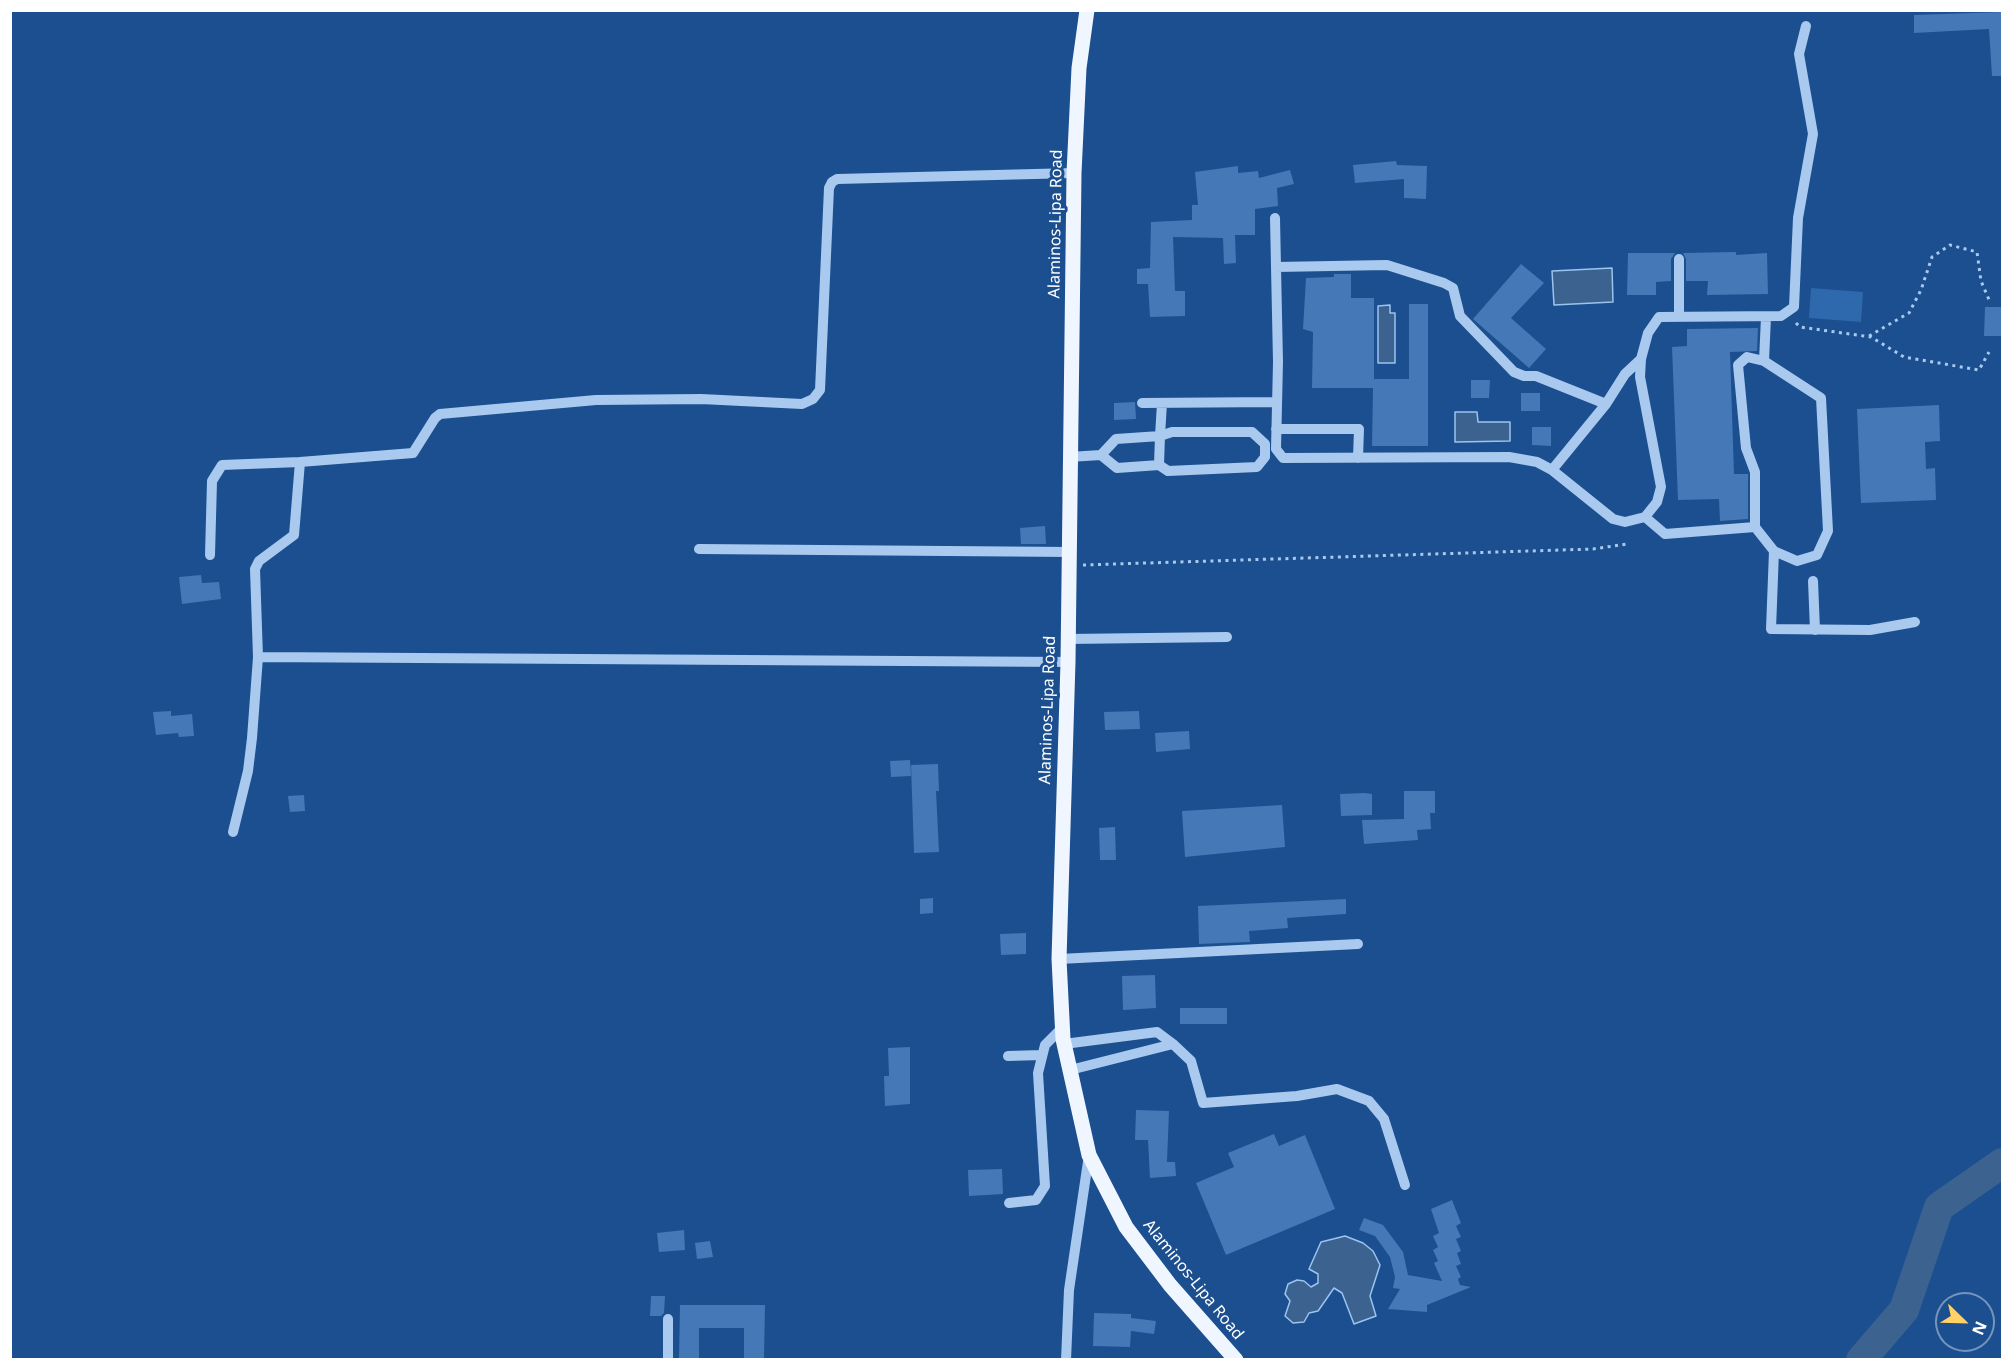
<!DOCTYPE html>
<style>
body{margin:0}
#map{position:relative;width:2013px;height:1370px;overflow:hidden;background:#1b4f8f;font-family:"Noto Sans",sans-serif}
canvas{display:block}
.frame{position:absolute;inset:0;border:12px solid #fff;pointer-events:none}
.north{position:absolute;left:1935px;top:1292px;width:60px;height:60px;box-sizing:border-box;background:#1b4f8f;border:2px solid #7695bc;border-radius:50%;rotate:113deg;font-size:16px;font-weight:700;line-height:24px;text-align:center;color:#fff}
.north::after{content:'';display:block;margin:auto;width:21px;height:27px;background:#ffd166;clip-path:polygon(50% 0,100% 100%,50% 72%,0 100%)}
</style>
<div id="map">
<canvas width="2013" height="1370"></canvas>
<div class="frame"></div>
<div class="north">N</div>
</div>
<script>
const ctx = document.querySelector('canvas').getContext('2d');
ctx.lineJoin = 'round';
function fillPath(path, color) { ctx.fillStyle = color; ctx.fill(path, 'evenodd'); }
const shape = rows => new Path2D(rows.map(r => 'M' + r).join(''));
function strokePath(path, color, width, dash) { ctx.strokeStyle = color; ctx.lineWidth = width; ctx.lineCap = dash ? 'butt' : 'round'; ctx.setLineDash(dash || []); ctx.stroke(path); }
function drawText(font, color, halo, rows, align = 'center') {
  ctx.font = font + ' "Noto Sans",sans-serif'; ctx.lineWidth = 6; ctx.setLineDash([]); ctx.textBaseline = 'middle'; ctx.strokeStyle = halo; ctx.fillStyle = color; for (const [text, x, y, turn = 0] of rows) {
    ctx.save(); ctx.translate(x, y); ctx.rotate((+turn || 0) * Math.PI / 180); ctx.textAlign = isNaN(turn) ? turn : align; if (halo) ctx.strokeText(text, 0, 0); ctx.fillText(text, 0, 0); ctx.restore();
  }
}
const green = shape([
 [1811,288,1863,292,1861,322,1809,318]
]);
const water = shape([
 [1612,268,1613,302,1554,305,1552,271,1612,268],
 [1390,305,1390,313,1395,313,1395,363,1378,363,1378,306,1390,305],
 [1455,412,1477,412,1478,422,1510,422,1510,441,1455,442,1455,412],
 [1345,1236,1363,1243,1373,1251,1380,1265,1370,1296,1376,1316,1354,1324,1342,1293,1334,1288,1318,1311,1309,1313,1304,1322,1293,1323,1285,1316,1290,1301,1285,1294,1288,1284,1297,1280,1304,1281,1311,1287,1318,1283,1318,1274,1309,1269,1321,1242,1345,1236]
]);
const river = shape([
 [1861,1360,1904,1310,1939,1207,2002,1163]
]);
const building = shape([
 [2002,12,2002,76,1992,76,1989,29,1914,33,1914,15],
 [1396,161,1397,165,1427,166,1426,199,1404,198,1404,179,1355,183,1353,165],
 [1238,166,1238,173,1258,171,1259,178,1290,170,1294,184,1277,188,1278,206,1255,209,1255,235,1235,235,1236,263,1224,264,1223,238,1173,237,1175,291,1185,291,1185,316,1150,317,1148,284,1137,284,1137,269,1150,268,1151,222,1192,220,1192,205,1198,205,1195,172],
 [1736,252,1736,255,1767,253,1768,294,1707,295,1708,281,1686,281,1686,259,1683,253],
 [1628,253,1675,253,1671,259,1671,281,1656,282,1656,295,1627,295],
 [1521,264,1544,283,1511,318,1546,349,1529,368,1473,319],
 [1334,274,1351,274,1351,298,1374,298,1374,379,1409,379,1409,304,1428,304,1428,446,1372,446,1373,388,1312,388,1313,332,1303,329,1306,278,1334,277],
 [1985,307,2002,307,2002,336,1984,336],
 [1758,328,1757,351,1730,352,1734,474,1748,474,1748,519,1720,521,1719,499,1678,500,1672,347,1687,346,1687,329],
 [1471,380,1490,380,1489,398,1471,398],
 [1521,393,1540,393,1540,411,1521,411],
 [1135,402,1136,419,1114,420,1114,403],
 [1939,405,1940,441,1925,442,1926,469,1935,468,1936,500,1861,503,1857,409],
 [1532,427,1551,427,1551,446,1532,445],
 [1045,526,1046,544,1021,544,1020,528],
 [201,575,202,583,219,582,221,599,182,604,179,577],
 [171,711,171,716,192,714,194,736,179,737,178,733,156,735,153,712],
 [1139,711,1140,729,1105,730,1104,712],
 [1189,731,1190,749,1156,752,1155,733],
 [910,760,911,776,891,777,890,761],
 [938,764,939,791,936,791,939,852,914,853,911,765],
 [1404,791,1435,791,1435,813,1430,813,1431,829,1417,830,1418,840,1364,844,1362,820,1404,819],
 [1364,793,1372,794,1372,815,1341,816,1340,794],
 [304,795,305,811,290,812,288,796],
 [1282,805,1285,847,1185,857,1182,811],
 [1115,827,1116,860,1100,860,1099,828],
 [933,898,933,913,920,914,920,899],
 [1346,899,1346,914,1287,918,1288,928,1249,931,1250,942,1199,944,1198,906],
 [1026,933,1026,954,1001,955,1000,934],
 [1155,975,1156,1008,1123,1010,1122,976],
 [1180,1008,1227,1008,1227,1024,1180,1024],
 [910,1047,910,1104,885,1106,884,1076,889,1076,888,1048],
 [1136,1110,1169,1111,1167,1162,1175,1162,1176,1176,1150,1178,1148,1140,1135,1140],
 [1274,1134,1279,1146,1305,1135,1335,1209,1226,1255,1196,1183,1234,1167,1228,1153],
 [1002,1169,1003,1194,969,1196,968,1170],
 [1452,1200,1461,1223,1456,1226,1461,1237,1456,1239,1461,1251,1457,1253,1461,1264,1456,1266,1461,1277,1458,1279,1460,1285,1471,1287,1427,1305,1427,1312,1388,1309,1400,1289,1393,1288,1395,1277,1390,1257,1375,1236,1359,1230,1364,1218,1383,1225,1403,1252,1408,1275,1442,1281,1434,1263,1438,1261,1433,1250,1438,1247,1433,1236,1439,1233,1431,1209],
 [684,1230,685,1250,659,1252,657,1233],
 [710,1241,713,1257,697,1259,695,1243],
 [651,1296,665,1296,664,1313,661,1316,650,1316],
 [680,1305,765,1305,764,1359,744,1359,744,1328,699,1328,699,1359,679,1359],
 [1094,1313,1131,1314,1131,1318,1156,1321,1154,1334,1131,1331,1130,1347,1093,1346]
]);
const path = shape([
 [1796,323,1800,327,1871,337,1904,357,1979,370,1989,352],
 [1869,336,1909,313,1921,290,1932,257,1950,245,1977,252,1981,281,1990,302],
 [1083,565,1593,549,1627,544]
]);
const minor = shape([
 [1275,218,1276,267],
 [1679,317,1679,259],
 [1641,359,1625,374,1606,404,1536,376,1524,376,1514,372,1460,316,1453,288,1444,283,1387,265,1276,267,1278,362,1276,449,1283,458,1509,457,1537,462,1552,470,1613,519,1625,522,1645,517,1657,502,1661,487,1640,377,1641,359,1648,333,1659,317,1781,316,1794,307,1798,218,1813,134,1799,54,1806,26],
 [1764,361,1766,317],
 [1142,403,1277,402],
 [1276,429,1359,429,1358,458],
 [1172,432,1252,432,1265,444,1265,457,1257,467,1168,471,1159,465,1160,436,1172,432],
 [1101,455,1116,439,1160,436,1162,403],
 [1069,457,1101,455,1117,468,1159,465],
 [1552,470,1606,404],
 [1645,517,1665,534,1755,527,1774,551,1771,629,1870,630,1915,622],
 [1755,527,1755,472,1746,448,1738,365,1747,357,1764,361,1821,398,1828,531,1817,555,1797,561,1774,551],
 [699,549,1070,552],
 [210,555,212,481,222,465,300,462],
 [1813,581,1815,630],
 [1068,639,1227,637],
 [258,657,1068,662],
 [233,832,248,771,252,738,258,657,255,569,259,561,294,535,300,462,413,453,435,418,440,414,596,400,701,399,802,404,813,399,820,390,829,188,832,182,837,179,1074,173],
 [1059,959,1358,944],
 [1064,1044,1157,1032,1173,1044],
 [1008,1056,1041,1055],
 [1070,1070,1173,1044,1191,1061,1203,1103,1297,1096,1337,1089,1369,1101,1384,1119,1405,1185],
 [1009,1203,1036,1200,1045,1186,1038,1073,1045,1045,1062,1028],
 [668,1360,668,1319],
 [1066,1360,1069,1290,1089,1155]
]);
const major = shape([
 [1087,10,1079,68,1074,173,1068,662,1059,959,1063,1039,1089,1155,1126,1227,1170,1285,1236,1360]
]);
const streetNames = [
 ["Alaminos-Lipa Road",1056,224,-89],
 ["Alaminos-Lipa Road",1048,710,-88],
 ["Alaminos-Lipa Road",1193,1280,51]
];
fillPath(green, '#2e69ad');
fillPath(water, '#3c6290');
strokePath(water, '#9cc4f0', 1.5);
strokePath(river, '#3c6290', 30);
fillPath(building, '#4478b7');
strokePath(path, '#a9c9ee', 3, [3, 4.5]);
strokePath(minor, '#a9c9ee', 10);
strokePath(major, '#f0f6ff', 15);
drawText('16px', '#fff', '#1b4f8f', streetNames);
</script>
